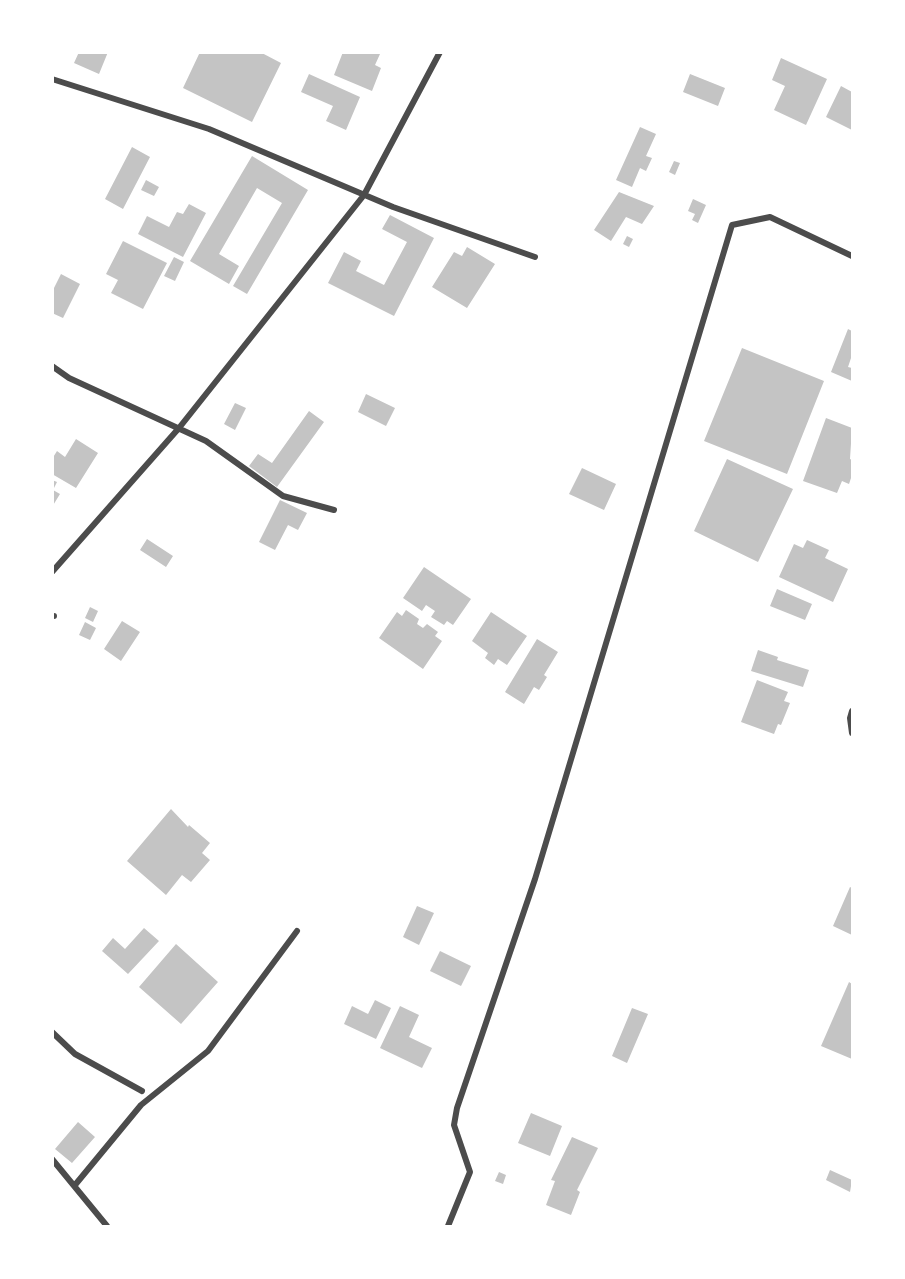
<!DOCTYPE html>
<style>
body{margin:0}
#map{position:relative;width:905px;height:1279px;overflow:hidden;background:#fff;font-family:"DejaVu Sans",sans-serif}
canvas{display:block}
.frame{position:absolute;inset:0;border:54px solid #fff;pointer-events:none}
</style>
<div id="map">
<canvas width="905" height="1279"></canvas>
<div class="frame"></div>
</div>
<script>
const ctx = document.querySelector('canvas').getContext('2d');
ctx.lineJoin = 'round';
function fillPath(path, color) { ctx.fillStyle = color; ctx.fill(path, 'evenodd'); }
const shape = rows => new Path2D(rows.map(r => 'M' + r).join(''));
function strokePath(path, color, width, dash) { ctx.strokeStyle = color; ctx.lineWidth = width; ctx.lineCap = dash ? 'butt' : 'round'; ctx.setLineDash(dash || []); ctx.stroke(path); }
const building = shape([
 [79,52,108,52,99,74,74,63],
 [200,52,260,52,281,63,252,122,183,88],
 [343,52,380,54,375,65,381,68,372,91,334,75],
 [781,58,827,79,806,125,774,110,785,86,772,80],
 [309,74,360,97,346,130,326,121,333,106,301,92],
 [690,74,725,88,718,106,683,92],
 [841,86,852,92,852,130,826,117],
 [640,127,656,134,646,156,652,158,646,171,640,168,632,187,616,180],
 [132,147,150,157,123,209,105,199],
 [252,156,308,190,247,294,233,286,282,203,257,188,219,254,239,266,229,284,190,261],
 [674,161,680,163,675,175,669,172],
 [146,180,159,187,154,196,141,190],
 [619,192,654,206,642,224,626,217,611,241,594,230],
 [693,199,706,205,698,223,692,220,695,214,688,211],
 [189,204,206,213,183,257,138,234,147,216,169,227,177,212,183,214],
 [390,215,434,238,394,316,328,283,344,252,361,261,356,271,384,285,407,242,382,229],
 [627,236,633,239,629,247,623,244],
 [123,241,167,263,143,309,111,293,118,280,106,274],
 [467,247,495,264,467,308,432,287,454,252,462,256],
 [174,257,184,262,175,281,164,276],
 [61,274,80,284,63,318,52,313,52,292],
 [848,329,852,331,852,355,848,367,852,368,852,381,831,372],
 [742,348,824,381,787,474,704,441],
 [366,394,395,408,386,426,358,412],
 [235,403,246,408,235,430,224,424],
 [309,411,324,422,277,487,249,466,258,454,272,463],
 [826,418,852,428,850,459,852,460,852,475,849,484,842,481,837,493,803,481],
 [76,439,98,453,76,488,52,474,52,459,57,451,65,457],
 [727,459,793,489,758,562,694,531],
 [582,468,616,484,604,510,569,494],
 [52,480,57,482,53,490,60,494,52,507],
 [280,500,307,513,298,530,288,525,275,550,259,542],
 [147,539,173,556,166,567,140,550],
 [807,540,829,550,825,558,848,569,833,602,779,577,794,544,803,548],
 [424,567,471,599,453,625,447,621,444,625,431,617,435,611,426,605,422,611,403,598],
 [777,589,812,604,805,620,770,606],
 [90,607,98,611,93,622,85,618],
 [406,610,419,619,417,624,423,628,427,624,438,632,435,636,442,641,423,669,379,638,397,612,402,616],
 [491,612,527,636,507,665,498,659,494,665,485,658,488,653,472,641],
 [122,621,140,632,121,661,104,649],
 [85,622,96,628,90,640,79,635],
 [537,639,558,652,544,675,547,677,539,690,534,687,524,704,505,692],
 [758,650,778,657,777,660,809,670,803,687,751,671],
 [757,680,788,692,784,701,790,703,781,725,778,724,774,734,741,722],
 [171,809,188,827,189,825,210,843,202,853,210,860,191,882,182,875,166,895,127,861],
 [850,887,852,888,852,935,833,926],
 [417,906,434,913,419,945,403,937],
 [144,928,159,941,128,974,102,951,113,938,125,949],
 [176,944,218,982,181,1024,139,987],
 [440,951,471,966,461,986,430,971],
 [849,982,852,984,852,1059,821,1046],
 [375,1000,391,1008,376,1039,344,1024,352,1006,368,1014],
 [400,1006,419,1015,409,1037,432,1048,422,1068,380,1048],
 [632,1008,648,1014,627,1063,612,1056],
 [531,1113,562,1126,550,1156,518,1143],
 [78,1122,95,1137,72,1163,55,1149],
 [572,1137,598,1148,577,1190,580,1192,571,1215,546,1205,555,1181,551,1180],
 [830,1170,852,1180,850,1192,826,1180],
 [499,1172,506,1175,503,1184,495,1181]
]);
const minor = shape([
 [52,79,209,129,393,207,535,257],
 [52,366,69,378,206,441,283,496,334,510],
 [52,572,179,428,364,195,440,52],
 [52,616,54,616],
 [852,711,850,718,852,733],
 [52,1032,75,1054,142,1091],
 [52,1159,107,1226],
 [75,1185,141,1105,208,1051,297,931],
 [448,1226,470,1172,454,1125,457,1108,535,879,732,225,770,217,852,256]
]);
fillPath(building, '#c4c4c4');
strokePath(minor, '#4c4c4c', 6);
</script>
